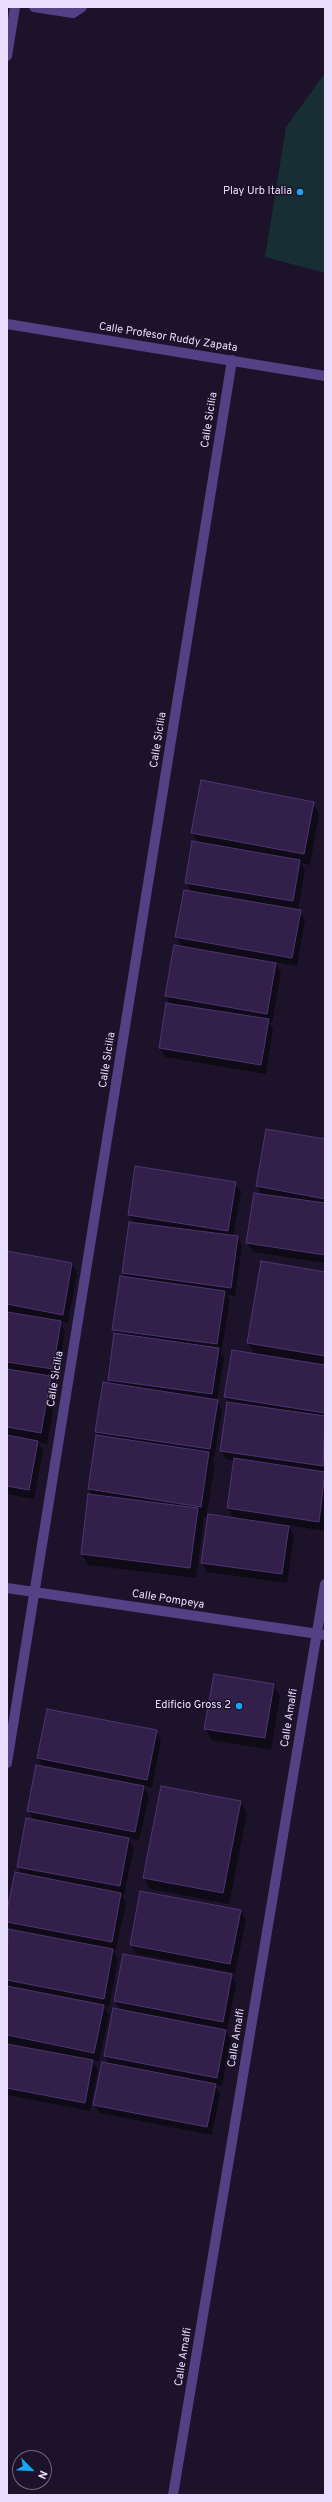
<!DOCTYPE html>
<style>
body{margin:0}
#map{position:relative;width:332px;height:2502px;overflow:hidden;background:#1c132a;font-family:Overpass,sans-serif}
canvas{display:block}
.frame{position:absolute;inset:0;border:8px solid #e8ddfd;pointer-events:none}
.north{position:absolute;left:12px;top:2450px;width:40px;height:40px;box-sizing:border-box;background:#1c132a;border:1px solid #6e647e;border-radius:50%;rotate:114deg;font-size:11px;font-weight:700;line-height:16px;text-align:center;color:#e8ddfd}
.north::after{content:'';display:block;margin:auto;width:14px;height:18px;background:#15a8f1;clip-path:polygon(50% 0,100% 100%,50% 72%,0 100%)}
</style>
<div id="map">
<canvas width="332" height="2502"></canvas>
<div class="frame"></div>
<div class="north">N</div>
</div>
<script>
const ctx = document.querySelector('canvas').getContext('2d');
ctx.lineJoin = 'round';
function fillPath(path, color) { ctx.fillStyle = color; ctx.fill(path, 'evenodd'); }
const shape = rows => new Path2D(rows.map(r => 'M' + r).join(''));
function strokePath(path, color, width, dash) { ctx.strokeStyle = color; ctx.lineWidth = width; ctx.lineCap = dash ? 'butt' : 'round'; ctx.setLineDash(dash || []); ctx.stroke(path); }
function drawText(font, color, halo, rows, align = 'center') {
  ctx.font = font + ' Overpass,sans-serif'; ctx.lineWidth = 3; ctx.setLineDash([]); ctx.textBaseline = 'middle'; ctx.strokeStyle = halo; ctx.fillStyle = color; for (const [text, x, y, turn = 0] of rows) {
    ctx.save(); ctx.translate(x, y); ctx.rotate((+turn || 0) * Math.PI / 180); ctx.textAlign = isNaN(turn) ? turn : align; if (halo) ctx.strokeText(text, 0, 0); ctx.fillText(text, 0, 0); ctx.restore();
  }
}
const green = shape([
 [325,73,325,273,265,257,286,127]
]);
const shadow = shape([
 [313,803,319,814,310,865,301,863,305,870,298,911,305,920,297,966,275,962,281,973,272,1023,269,1022,273,1029,266,1074,165,1057,160,1048,166,1004,171,1005,166,996,175,946,182,947,176,937,192,892,186,883,199,843,192,832],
 [267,1130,325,1140,325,1263,253,1252,247,1243,255,1194,262,1195,257,1186],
 [235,1183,241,1192,233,1237,237,1237,242,1246,235,1296,227,1295,230,1301,221,1353,224,1358,217,1401,222,1410,214,1458,211,1457,215,1464,206,1517,202,1516,204,1520,196,1578,88,1565,82,1554,93,1496,89,1489,99,1437,96,1432,111,1384,109,1380,115,1333,113,1329,125,1277,123,1273,134,1223,129,1215],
 [7,1252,72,1264,77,1273,68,1323,60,1322,65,1331,58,1378,50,1377,57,1388,47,1444,38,1442,43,1451,34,1499,7,1494],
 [325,1273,324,1531,288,1525,294,1536,287,1583,207,1572,202,1563,234,1519,228,1508,235,1461,226,1459,221,1450,228,1402,225,1397,255,1355,248,1343],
 [273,1685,280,1696,271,1750,212,1740,205,1728],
 [156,1731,161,1740,152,1788,143,1786,149,1796,139,1841,128,1838,134,1848,124,1895,121,1894,126,1903,116,1950,112,1949,118,1959,109,2007,104,2007,109,2015,99,2061,92,2060,98,2070,90,2111,7,2095,7,1939,9,1930,11,1931,7,1923,7,1915,22,1875,18,1866,34,1821,28,1810,43,1767,38,1758],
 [162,1787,241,1802,247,1813,229,1904,150,1889,144,1878],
 [241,1911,246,1920,235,1973,136,1954,131,1945],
 [231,1975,236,1984,227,2031,225,2030,231,2040,222,2086,215,2085,220,2094,212,2135,100,2113,94,2104,109,2064,105,2056,121,2011,115,2001]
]);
const building = shape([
 [201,780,314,802,304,854,191,833,201,780],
 [192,841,300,860,293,901,185,883,192,841],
 [184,890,301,910,292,958,175,937,184,890],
 [174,945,276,963,267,1014,165,996,174,945],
 [166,1003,269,1019,261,1065,159,1048,166,1003],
 [266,1129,325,1139,325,1199,256,1186,266,1129],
 [135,1166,236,1182,228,1231,128,1215,135,1166],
 [254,1193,325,1203,325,1255,246,1243,254,1193],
 [129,1222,238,1236,231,1288,122,1273,129,1222],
 [7,1251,72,1263,63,1315,7,1304,7,1251],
 [261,1261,325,1272,325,1356,247,1343,261,1261],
 [120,1276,225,1291,217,1344,112,1330,120,1276],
 [7,1312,61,1321,53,1369,7,1362,7,1312],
 [114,1333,219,1348,212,1394,108,1380,114,1333],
 [232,1350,325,1365,325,1413,224,1397,232,1350],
 [7,1369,51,1376,41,1433,7,1427,7,1369],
 [103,1382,218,1400,210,1449,95,1432,103,1382],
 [227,1402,325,1416,323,1466,220,1451,227,1402],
 [7,1435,38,1441,29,1490,7,1486,7,1435],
 [96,1435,209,1452,201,1507,88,1489,96,1435],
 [234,1458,325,1472,319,1522,227,1508,234,1458],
 [88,1494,198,1508,190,1568,81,1554,88,1494],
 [208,1514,289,1526,282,1574,201,1563,208,1514],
 [214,1674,274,1684,265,1738,204,1729,214,1674],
 [47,1709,157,1730,147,1780,37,1758,47,1709],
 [36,1765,144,1786,135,1832,27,1811,36,1765],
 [161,1786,241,1801,223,1893,143,1878,161,1786],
 [26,1818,129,1838,120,1886,17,1867,26,1818],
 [15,1872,121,1893,112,1942,7,1922,7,1910,15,1872],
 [140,1891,241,1910,230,1964,130,1945,140,1891],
 [8,1929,113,1949,104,1999,7,1980,8,1929],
 [123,1954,232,1974,223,2022,114,2001,123,1954],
 [7,1986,104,2005,94,2053,7,2035,7,1986],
 [113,2008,226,2030,217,2078,104,2056,113,2008],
 [7,2044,93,2060,85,2103,7,2088,7,2044],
 [102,2062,216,2084,207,2127,93,2105,102,2062]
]);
const minor = shape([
 [34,7,73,13,82,7],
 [7,56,15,7],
 [7,324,325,376],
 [7,1588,325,1635],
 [7,1763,232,360],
 [173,2495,325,1584]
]);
const markers = [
 [300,192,4,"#15a8f1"],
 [239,1706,4,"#15a8f1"]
];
const poiNames = [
 ["Play Urb Italia",292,192],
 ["Edificio Gross 2",231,1706]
];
const streetNames = [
 ["Calle Profesor Ruddy Zapata",168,338,9],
 ["Calle Sicilia",210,420,-81],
 ["Calle Sicilia",159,740,-81],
 ["Calle Sicilia",108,1060,-81],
 ["Calle Sicilia",56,1379,-81],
 ["Calle Pompeya",168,1600,9],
 ["Calle Amalfi",290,1718,-81],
 ["Calle Amalfi",237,2038,-81],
 ["Calle Amalfi",184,2357,-81]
];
fillPath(green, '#162e34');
fillPath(shadow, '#0007');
fillPath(building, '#32204a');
strokePath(building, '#4f3374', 1);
strokePath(minor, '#534186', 10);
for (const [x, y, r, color] of markers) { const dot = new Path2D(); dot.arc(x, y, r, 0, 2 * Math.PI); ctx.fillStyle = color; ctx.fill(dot); strokePath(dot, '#1c132a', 1.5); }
drawText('11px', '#e8ddfd', '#1c132a', poiNames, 'right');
drawText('11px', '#e8ddfd', '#1c132a', streetNames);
</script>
